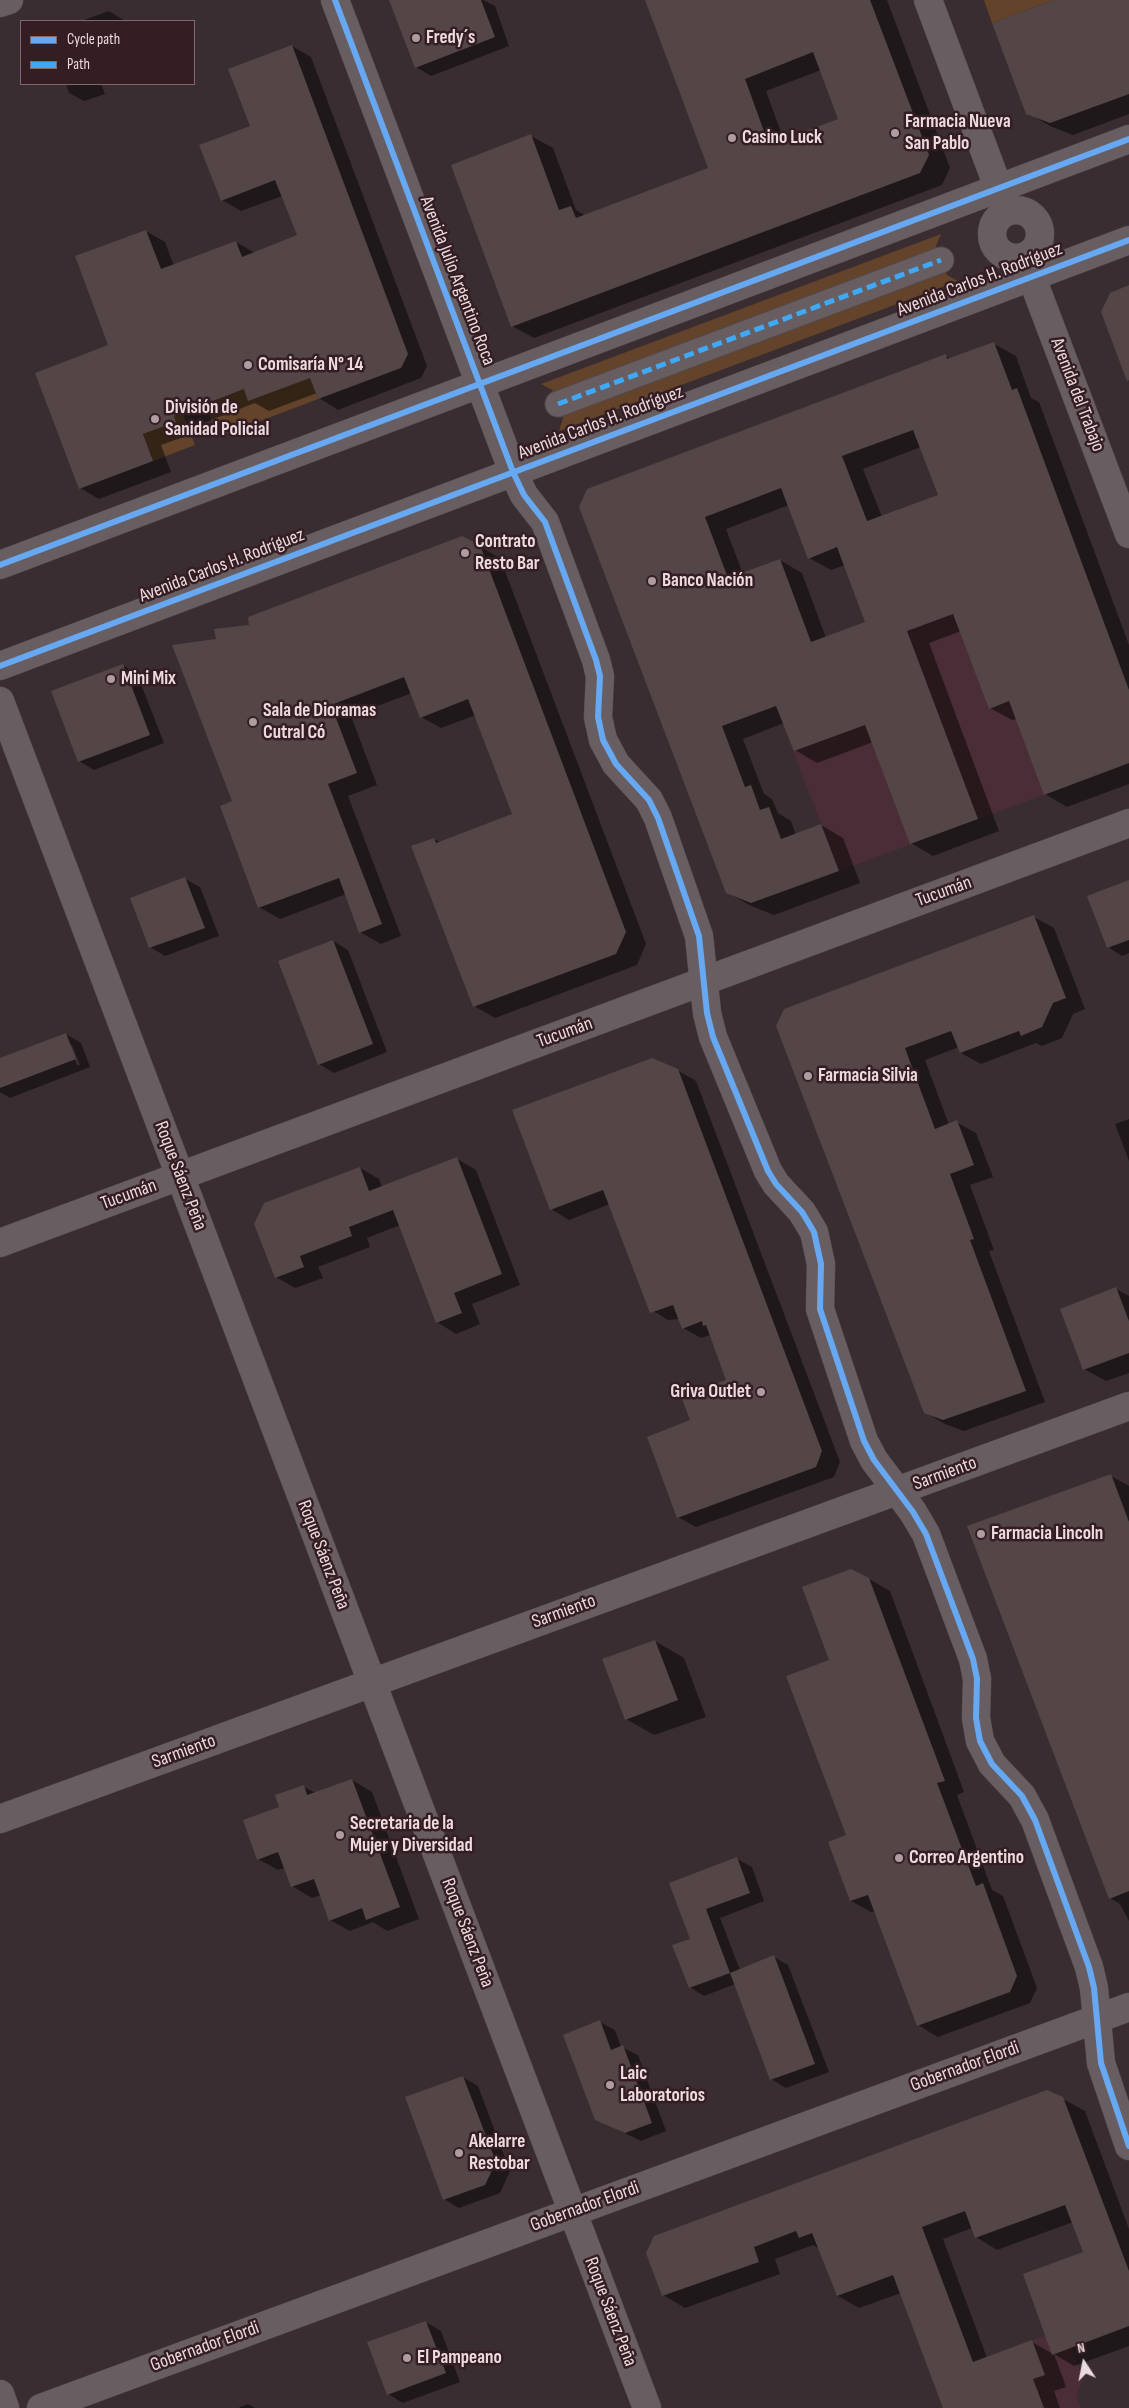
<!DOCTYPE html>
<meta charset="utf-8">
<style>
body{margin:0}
#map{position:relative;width:1129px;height:2408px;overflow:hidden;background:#3a2d31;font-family:"Sofia Sans Condensed",sans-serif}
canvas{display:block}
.legend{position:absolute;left:20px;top:20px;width:175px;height:65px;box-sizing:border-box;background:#351d24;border:1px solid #7e696e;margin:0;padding:6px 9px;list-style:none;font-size:15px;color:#ebdade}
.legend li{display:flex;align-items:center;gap:10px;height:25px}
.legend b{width:25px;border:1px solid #7e696e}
.north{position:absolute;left:1059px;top:2338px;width:50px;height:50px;-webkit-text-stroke:4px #351d24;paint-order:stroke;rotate:349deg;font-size:14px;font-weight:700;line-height:20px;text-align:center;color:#ebdade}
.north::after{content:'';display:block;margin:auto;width:18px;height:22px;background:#ebdade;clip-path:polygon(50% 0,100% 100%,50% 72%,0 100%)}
</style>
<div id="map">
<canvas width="1129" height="2408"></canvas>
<ul class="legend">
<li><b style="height:6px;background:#66a8f1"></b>Cycle path</li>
<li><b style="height:6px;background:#3fa9f5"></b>Path</li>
</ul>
<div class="north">N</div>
</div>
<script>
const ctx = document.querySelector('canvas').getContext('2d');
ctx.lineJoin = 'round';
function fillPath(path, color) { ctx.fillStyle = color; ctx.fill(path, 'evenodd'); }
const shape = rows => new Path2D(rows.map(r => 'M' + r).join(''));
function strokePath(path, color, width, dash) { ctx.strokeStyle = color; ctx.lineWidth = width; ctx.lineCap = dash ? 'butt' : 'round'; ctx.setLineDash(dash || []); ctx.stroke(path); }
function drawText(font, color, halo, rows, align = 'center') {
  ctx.font = font + ' "Sofia Sans Condensed",sans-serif'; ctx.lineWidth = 5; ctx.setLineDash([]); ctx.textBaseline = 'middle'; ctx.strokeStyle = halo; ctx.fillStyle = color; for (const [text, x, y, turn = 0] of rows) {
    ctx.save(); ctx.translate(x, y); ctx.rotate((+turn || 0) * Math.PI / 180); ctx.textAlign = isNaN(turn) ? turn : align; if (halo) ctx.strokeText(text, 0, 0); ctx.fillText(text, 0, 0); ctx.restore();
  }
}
const built = shape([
 [938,495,944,512,1074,542,1118,660,1052,685,1087,779,978,819,907,631,874,644,944,832,839,871,759,662,865,622,832,534],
 [1065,2329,1083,2379,1076,2396,1081,2408,943,2408,931,2377]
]);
const green = shape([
 [984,0,1054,0,992,23],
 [941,234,936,246,947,275,958,281,559,431,563,418,558,404,552,390,541,384],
 [309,375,318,399,218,437,205,404,244,389],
 [182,412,195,445,153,461,143,434,176,422,174,415]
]);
const shadow = shape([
 [391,0,483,0,495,6,509,46,431,76,416,67],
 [646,0,887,0,950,168,942,185,534,338,512,326,531,136,553,148,576,210,586,216,710,169],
 [821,70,840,120,784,141,766,91],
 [1058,0,1129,0,1129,114,1073,135,1050,126,1028,113],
 [109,11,125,21,81,21],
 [292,46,311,57,427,366,421,378,338,410,319,398,317,393,269,411,255,403,193,427,195,433,161,445,171,472,99,499,80,488,110,346,146,231,165,242,174,266,236,242,255,253,298,236,282,196,241,211,222,200,251,127],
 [66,84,101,84,105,94,84,101,69,93],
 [994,344,1016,356,1031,398,1039,402,1129,645,1129,784,1067,807,1045,794,1017,719,1012,720,990,708,961,631,929,643,999,831,933,856,911,843,873,742,817,763,795,750,784,723,743,739,764,794,772,799,778,813,791,821,796,835,821,825,843,838,860,883,774,915,749,905,727,892,580,507,945,356,951,359],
 [921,447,939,495,882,517,863,469],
 [789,505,809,558,831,570,845,565,867,623,826,638,802,573,780,560,743,574,726,529],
 [479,546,500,558,646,944,637,965,495,1018,474,1006,434,839,440,842,514,815,476,715,441,728,421,717,412,693,351,716,377,785,348,796,401,936,381,944,360,932,346,894,280,919,259,907,233,802,217,640,251,626],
 [123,665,137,674,164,743,94,770,79,761],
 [185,879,200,887,219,936,165,956,150,947],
 [1129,882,1129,953,1122,956,1108,947],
 [1034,917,1054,928,1085,1009,1073,1014,1062,1038,1042,1046,1036,1043,981,1064,961,1053,959,1047,925,1060,949,1125,956,1122,976,1133,993,1177,970,1185,994,1250,989,1251,1045,1402,964,1431,945,1424,925,1412,778,1026],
 [333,941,348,950,387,1052,334,1073,319,1064],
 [66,1034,81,1043,90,1067,10,1098,0,1092,0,1059],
 [69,1045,72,1045,80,1065,77,1065],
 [677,1070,696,1081,840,1462,834,1477,696,1527,678,1517,692,1421,728,1380,710,1335,701,1338,683,1328,679,1319,668,1320,650,1309,610,1204,569,1220,551,1209],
 [1129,1119,1129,1161,1115,1124],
 [457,1159,476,1170,520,1285,472,1304,480,1324,456,1334,437,1322,400,1225,367,1238,370,1247,318,1267,323,1278,295,1288,276,1277,360,1168,379,1179,382,1187],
 [1116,1289,1129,1296,1129,1373,1106,1381,1084,1369],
 [1111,1476,1129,1486,1129,1921,1120,1904,1110,1898],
 [869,1579,890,1591,964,1792,957,1795,992,1890,1003,1896,1037,1988,1030,2003,938,2037,918,2025,875,1911,871,1912,851,1901,847,1836,831,1661],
 [655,1641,684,1658,706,1717,654,1735,626,1719],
 [352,1780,372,1792,419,1919,387,1931,373,1922,350,1931,330,1920,321,1895,312,1898,292,1886,285,1868,278,1870,258,1859,280,1807,304,1787,316,1793],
 [737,1859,752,1867,764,1901,720,1918,740,1970,774,1957,788,1965,829,2072,786,2088,771,2079,735,1984,704,1996,690,1987,691,1939,671,1884],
 [600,2022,615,2030,621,2047,638,2055,666,2131,641,2141,596,2119],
 [463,2077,478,2086,510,2171,500,2193,459,2208,444,2199],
 [1063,2099,1085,2111,1129,2229,1129,2346,1074,2366,1054,2354,1066,2387,1054,2391,1060,2408,944,2408,901,2293,859,2308,838,2296,820,2249,813,2245,775,2259,780,2274,685,2308,663,2295,647,2253],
 [1073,2222,1084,2253,1053,2354,1032,2342,987,2358,943,2239,972,2228,976,2237,997,2250],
 [426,2322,441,2331,460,2382,403,2403,388,2394,369,2343],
 [248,2404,255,2408,238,2408]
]);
const building = shape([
 [389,0,481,0,495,37,415,68],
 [645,0,870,0,929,155,920,173,511,327,451,165,531,134,559,210,571,206,576,218,708,168],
 [813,52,838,119,769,145,745,79],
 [1054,0,1129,0,1129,94,1050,123,1026,114,992,23],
 [292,45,408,354,401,368,318,399,310,378,248,401,244,389,174,416,176,422,143,434,153,461,79,489,35,373,108,345,75,256,146,230,161,269,236,241,242,257,297,235,275,180,221,201,199,145,250,126,228,69],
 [1129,285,1129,380,1127,381,1101,312,1110,293],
 [994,342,1012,390,1017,388,1129,690,1129,763,1044,795,1009,701,989,709,953,614,907,631,978,819,910,844,865,725,794,751,776,706,722,726,745,787,751,785,760,810,769,807,781,839,821,824,839,871,751,903,726,893,579,507,587,489,946,354,947,359],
 [913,430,938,495,867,521,842,456],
 [781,488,808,559,837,547,865,622,811,642,780,559,728,578,705,517],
 [462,536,480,545,626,932,616,954,473,1007,411,846,434,838,436,843,512,814,468,699,420,718,404,677,331,705,357,773,328,784,382,924,359,933,339,878,258,908,220,806,232,801,172,645,216,639,214,629,249,625,248,617],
 [123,664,150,735,78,762,51,691],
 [185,877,205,928,149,948,130,898],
 [1129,880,1129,940,1107,948,1087,896],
 [1034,915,1066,998,1053,1003,1042,1027,1021,1036,1019,1031,960,1053,951,1031,905,1048,935,1129,957,1120,974,1165,950,1174,974,1239,970,1240,1026,1391,943,1420,924,1413,776,1026,784,1009],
 [333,940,373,1044,318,1065,278,961],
 [66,1033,76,1059,0,1088,0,1058],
 [652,1058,678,1069,822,1451,816,1467,677,1518,647,1437,690,1420,681,1396,726,1380,706,1325,703,1326,702,1321,682,1329,673,1305,650,1313,603,1190,550,1210,512,1110],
 [457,1157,502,1274,454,1293,462,1313,436,1323,393,1210,349,1227,352,1236,300,1256,304,1267,275,1278,254,1224,264,1203,360,1167,369,1191],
 [1116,1287,1129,1321,1129,1353,1083,1370,1060,1309],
 [1111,1474,1129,1522,1129,1891,1109,1899,967,1526],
 [851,1569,869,1578,945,1781,937,1783,976,1886,983,1883,1017,1976,1010,1992,917,2026,868,1895,850,1901,828,1842,846,1835,786,1676,829,1660,802,1587],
 [655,1640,678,1700,625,1720,602,1659],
 [352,1779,400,1907,366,1920,362,1908,329,1921,314,1879,291,1887,278,1852,257,1860,243,1820,279,1807,275,1795,304,1785,307,1795],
 [737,1857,750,1893,706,1909,730,1973,689,1988,672,1945,690,1939,669,1883],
 [774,1955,815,2064,770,2080,730,1973],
 [600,2020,611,2050,623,2045,652,2123,625,2133,595,2120,563,2035],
 [463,2076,496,2162,485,2185,443,2200,405,2097],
 [1047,2090,1063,2097,1129,2271,1129,2326,1052,2355,1023,2274,1083,2252,1065,2205,975,2238,965,2211,922,2227,973,2362,1032,2340,1045,2375,1033,2379,1044,2408,943,2408,893,2275,837,2296,812,2233,799,2238,796,2231,754,2247,759,2262,662,2296,646,2253,654,2236],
 [426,2321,446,2373,387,2395,367,2342]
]);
const pedestrian = shape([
 [558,404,941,260]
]);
const minor = shape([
 [0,3,9,0],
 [0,701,647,2408],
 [0,1243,1129,823],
 [0,1819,1129,1406],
 [0,2394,5,2408]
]);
const tertiary = shape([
 [335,0,513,472,524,495,545,522,596,660,600,676,598,717,603,740,616,764,649,800,658,818,699,936,707,1013,713,1037,768,1171,776,1184,802,1212,814,1232,821,1264,820,1309,864,1441,874,1460,913,1512,926,1534,973,1659,977,1679,976,1718,980,1741,992,1764,1022,1796,1035,1820,1089,1967,1094,1988,1101,2063,1129,2146],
 [928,0,1007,211],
 '992 234a24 24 0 1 1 48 0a24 24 0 1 1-48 0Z',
 [1024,257,1129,534],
 [41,2408,1129,2007]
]);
const secondary = shape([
 [0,565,1129,139],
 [0,666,1129,240]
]);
const quiet = shape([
 [558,404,941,260]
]);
const cycleway = shape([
 [335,0,513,472,524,495,545,522,596,660,600,676,598,717,603,740,616,764,649,800,658,818,699,936,707,1013,713,1037,768,1171,776,1184,802,1212,814,1232,821,1264,820,1309,864,1441,874,1460,913,1512,926,1534,973,1659,977,1679,976,1718,980,1741,992,1764,1022,1796,1035,1820,1089,1967,1094,1988,1101,2063,1129,2146],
 [0,565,1129,139],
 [0,666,1129,240]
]);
const markers = [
 [416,38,5,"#ad9da1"],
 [895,133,5,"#ad9da1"],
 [732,138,5,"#ad9da1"],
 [248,365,5,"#ad9da1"],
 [155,419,5,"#ad9da1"],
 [465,553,5,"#ad9da1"],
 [652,581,5,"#ad9da1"],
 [111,679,5,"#ad9da1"],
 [253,722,5,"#ad9da1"],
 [808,1076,5,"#ad9da1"],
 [761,1392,5,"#ad9da1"],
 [981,1534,5,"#ad9da1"],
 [340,1835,5,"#ad9da1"],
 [899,1858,5,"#ad9da1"],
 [610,2085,5,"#ad9da1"],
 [459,2153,5,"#ad9da1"],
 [407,2358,5,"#ad9da1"]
];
const poiNames = [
 ["Fredy´s",426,38],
 ["Farmacia Nueva",905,122],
 ["San Pablo",905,144],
 ["Casino Luck",742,138],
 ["Comisaría N° 14",258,365],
 ["División de",165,408],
 ["Sanidad Policial",165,430],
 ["Contrato",475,542],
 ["Resto Bar",475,564],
 ["Banco Nación",662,581],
 ["Mini Mix",121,679],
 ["Sala de Dioramas",263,711],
 ["Cutral Có",263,733],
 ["Farmacia Silvia",818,1076],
 ["Griva Outlet",751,1392,"right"],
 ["Farmacia Lincoln",991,1534],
 ["Secretaria de la",350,1824],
 ["Mujer y Diversidad",350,1846],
 ["Correo Argentino",909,1858],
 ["Laic",620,2074],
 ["Laboratorios",620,2096],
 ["Akelarre",469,2142],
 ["Restobar",469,2164],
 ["El Pampeano",417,2358]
];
const streetNames = [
 ["Avenida Carlos H. Rodríguez",980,280,-21],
 ["Avenida Julio Argentino Roca",457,281,69],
 ["Avenida del Trabajo",1077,395,69],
 ["Avenida Carlos H. Rodríguez",601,423,-21],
 ["Avenida Carlos H. Rodríguez",222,566,-21],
 ["Tucumán",944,892,-20],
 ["Tucumán",565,1033,-20],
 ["Roque Sáenz Peña",180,1176,69],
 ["Tucumán",129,1195,-20],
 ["Sarmiento",945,1474,-20],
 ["Roque Sáenz Peña",323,1555,69],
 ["Sarmiento",564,1612,-20],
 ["Sarmiento",184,1752,-20],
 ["Roque Sáenz Peña",467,1933,69],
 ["Gobernador Elordi",965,2067,-20],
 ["Gobernador Elordi",585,2207,-20],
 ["Roque Sáenz Peña",610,2312,69],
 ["Gobernador Elordi",205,2347,-20]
];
fillPath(built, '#4a2d36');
fillPath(green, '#63442a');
fillPath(shadow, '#0007');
fillPath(building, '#544646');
strokePath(pedestrian, '#55494d', 27);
strokePath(minor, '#55494d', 29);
strokePath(tertiary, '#55494d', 29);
strokePath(secondary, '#55494d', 29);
strokePath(pedestrian, '#685e61', 25);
strokePath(minor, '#685e61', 28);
strokePath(tertiary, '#685e61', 28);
strokePath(secondary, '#685e61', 28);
strokePath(quiet, '#3fa9f5', 5, [10, 5]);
strokePath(cycleway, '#66a8f1', 6);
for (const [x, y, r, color] of markers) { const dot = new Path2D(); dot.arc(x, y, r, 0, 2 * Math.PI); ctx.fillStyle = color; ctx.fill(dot); strokePath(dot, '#351d24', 2); }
drawText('bold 19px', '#ebdade', '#351d24', poiNames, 'left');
drawText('19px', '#ebdade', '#351d24', streetNames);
</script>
